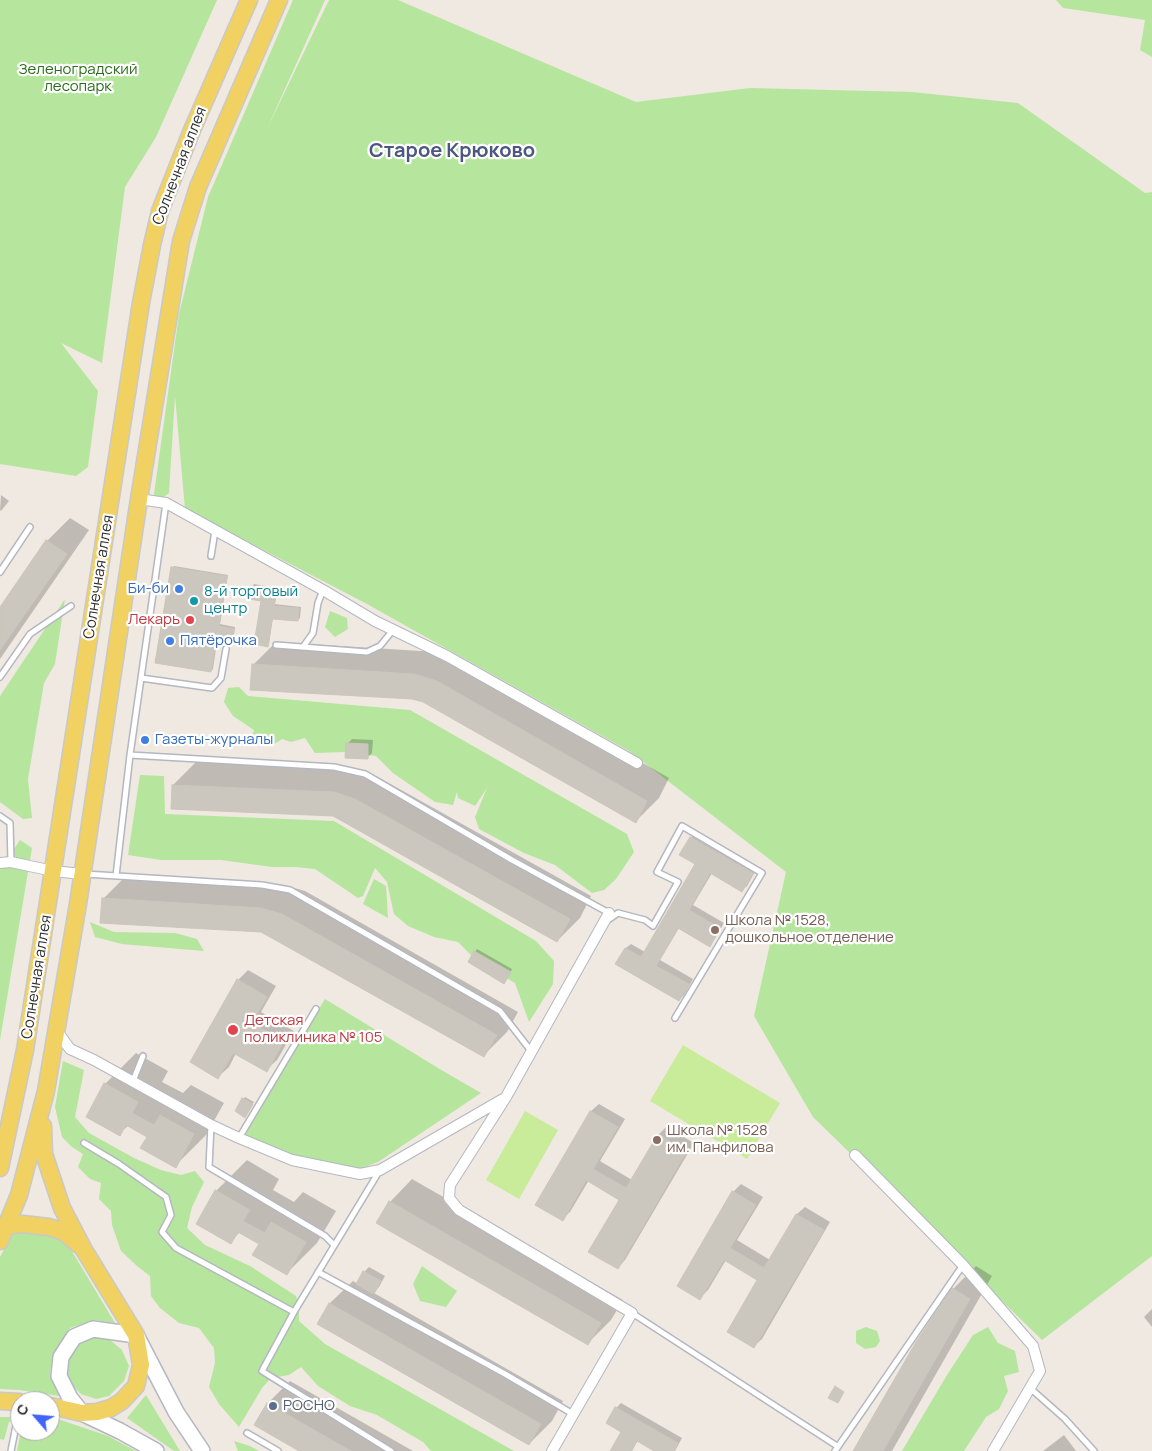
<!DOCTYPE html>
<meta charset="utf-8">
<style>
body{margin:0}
#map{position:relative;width:1152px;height:1451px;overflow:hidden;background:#efe9e1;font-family:Manrope,sans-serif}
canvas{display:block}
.north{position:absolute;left:10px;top:1391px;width:50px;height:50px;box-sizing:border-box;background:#fff;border:1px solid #ababab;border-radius:50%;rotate:297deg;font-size:14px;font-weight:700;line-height:20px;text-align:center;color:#2e2e2e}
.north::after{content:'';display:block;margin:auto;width:18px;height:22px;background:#4264fb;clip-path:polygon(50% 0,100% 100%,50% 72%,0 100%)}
</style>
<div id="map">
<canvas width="1152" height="1451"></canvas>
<div class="north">С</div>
</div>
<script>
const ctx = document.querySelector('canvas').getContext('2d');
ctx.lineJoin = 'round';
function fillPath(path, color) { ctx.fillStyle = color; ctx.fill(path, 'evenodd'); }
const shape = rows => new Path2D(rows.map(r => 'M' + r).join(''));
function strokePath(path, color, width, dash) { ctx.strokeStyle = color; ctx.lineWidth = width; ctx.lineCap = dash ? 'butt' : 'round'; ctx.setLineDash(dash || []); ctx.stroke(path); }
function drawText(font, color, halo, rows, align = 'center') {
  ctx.font = font + ' Manrope,sans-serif'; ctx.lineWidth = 4.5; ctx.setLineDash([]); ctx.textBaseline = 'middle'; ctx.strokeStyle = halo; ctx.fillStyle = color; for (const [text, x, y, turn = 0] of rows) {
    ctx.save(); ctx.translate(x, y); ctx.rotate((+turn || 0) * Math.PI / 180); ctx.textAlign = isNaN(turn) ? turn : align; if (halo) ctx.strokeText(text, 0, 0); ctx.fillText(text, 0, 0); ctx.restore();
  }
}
const green = shape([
 [0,0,217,0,156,137,125,187,102,363,61,343,98,391,88,467,76,476,0,464],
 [293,0,325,0,266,131,329,0,398,0,636,102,750,88,912,92,1018,103,1145,193,1152,192,1152,1256,1042,1340,813,1117,754,1016,786,872,629,751,367,604,185,509,175,396,169,493,157,502,154,494,179,314,208,197],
 [1056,0,1152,0,1152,57,1140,50,1145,20,1063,8],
 [65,599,55,664,44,683,28,779,32,818,23,819,0,802,0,696],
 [330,611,347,618,348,629,335,637,325,627],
 [239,687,248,696,410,710,627,834,634,852,616,879,604,890,592,893,555,865,524,853,479,829,475,817,487,788,475,806,458,798,457,792,453,805,435,802,393,773,376,756,345,752,315,753,305,738,291,742,282,739,273,745,251,739,254,730,233,716,224,702,228,688],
 [140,775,164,776,165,814,334,821,536,941,554,961,553,984,529,1022,515,983,500,974,485,969,458,942,434,937,408,926,394,914,387,882,375,868,363,896,358,898,315,869,296,867,272,867,221,860,161,860,128,855],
 [20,840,32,848,0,1040,0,870],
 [374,879,386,886,388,918,363,904],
 [90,922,114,932,175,933,197,939,204,951,122,944,95,937],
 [325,999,443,1071,481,1093,378,1162,359,1169,303,1159,245,1135],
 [63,1061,84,1070,75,1117,89,1133,134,1158,161,1170,181,1175,195,1171,204,1182,192,1207,187,1228,205,1245,250,1266,296,1296,299,1305,299,1321,325,1344,514,1451,431,1451,423,1442,377,1415,350,1406,318,1386,301,1367,289,1375,271,1378,262,1388,239,1427,219,1404,209,1387,215,1363,214,1348,199,1328,179,1323,160,1308,151,1296,150,1276,137,1266,121,1251,112,1225,111,1211,99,1199,101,1183,90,1179,78,1167,83,1154,72,1147,62,1137,55,1107],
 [29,1228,64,1238,115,1323,95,1320,70,1328,53,1354,50,1373,59,1396,20,1390,0,1389,0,1257,12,1234],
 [422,1266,457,1291,446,1307,420,1301,413,1284],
 [866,1327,877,1331,880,1341,876,1347,865,1349,856,1343,856,1331],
 [988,1327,998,1343,1015,1351,1019,1372,1004,1376,1008,1391,999,1409,986,1417,964,1451,902,1451,947,1375,973,1335],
 [93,1335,109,1339,122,1350,129,1366,124,1381,109,1396,96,1399,81,1394,68,1381,63,1368,77,1341],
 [146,1395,180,1451,174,1451,127,1418],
 [0,1417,18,1417,9,1422,4,1440,0,1439],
 [50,1419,61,1420,108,1436,136,1451,17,1451,21,1431,50,1431],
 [234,1441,250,1446,259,1451,238,1451]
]);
const pitch = shape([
 [683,1045,780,1103,747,1159,650,1101],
 [525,1111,558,1130,519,1199,486,1180]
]);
const shadow = shape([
 [1,495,9,501,1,511,0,510],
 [70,518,89,530,0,659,0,609,47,541],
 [174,566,228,575,220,624,235,627,234,635,232,637,218,635,213,669,211,671,172,568],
 [254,584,278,588,275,604,301,607,300,618,298,620,273,618,269,643,267,645,262,600,252,587],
 [276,642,437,652,460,658,669,778,659,798,636,821,424,700,253,665],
 [352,739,373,740,372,753,367,758,347,744],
 [196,762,358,770,378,777,591,896,580,918,557,941,334,815,173,785],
 [696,833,757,868,747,886,742,890,712,873,693,905,724,923,714,940,710,945,679,928,660,960,693,979,684,995,679,1000,617,964,626,948,631,944,645,952,696,863,691,838],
 [126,876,284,885,305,891,518,1012,507,1032,484,1055,261,931,103,899],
 [477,949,512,969,506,980,469,961],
 [248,970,276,986,261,1012,294,1031,277,1060,266,1070,236,1053,229,1067,218,1077,238,980],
 [136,1053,168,1071,162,1082,183,1093,191,1085,224,1103,206,1135,175,1166,149,1136,129,1125,119,1134,105,1084],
 [245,1097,254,1102,247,1114,243,1099],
 [599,1104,625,1119,600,1161,632,1180,659,1134,666,1127,694,1143,625,1260,618,1268,621,1199,589,1180,570,1212,562,1219,537,1205,591,1111],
 [247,1160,279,1179,273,1190,294,1202,303,1192,336,1211,317,1243,287,1273,260,1244,240,1232,230,1242,216,1191],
 [412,1179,623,1300,611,1320,588,1343,390,1202],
 [741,1184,763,1197,737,1240,770,1260,797,1214,805,1207,830,1222,762,1339,754,1346,759,1279,726,1260,708,1290,700,1298,678,1285,733,1192],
 [976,1266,992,1276,892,1451,854,1451,953,1289],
 [369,1267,385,1276,379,1287,374,1293,563,1401,552,1421,529,1444,319,1323,330,1303,353,1281,358,1284,364,1272],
 [1152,1309,1152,1327,1144,1317],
 [290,1381,413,1451,302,1451,268,1403],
 [621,1403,682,1438,675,1451,657,1451,638,1440,632,1451,611,1451,623,1431,616,1408],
 [1064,1435,1076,1451,1043,1451]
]);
const building = shape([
 [46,540,67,554,0,650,0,607,46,540],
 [171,567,227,576,219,626,234,629,232,639,217,636,211,672,155,663,171,567],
 [251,586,276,590,274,606,299,608,298,621,272,619,268,647,254,644,261,601,249,599,251,586],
 [252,664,414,674,437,681,647,801,636,823,423,702,412,699,250,690,252,664],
 [346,743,368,744,368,759,345,758,346,743],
 [172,785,334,792,355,799,570,919,557,942,333,816,171,809,172,785],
 [690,837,753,873,742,892,710,873,689,910,720,928,710,947,678,928,656,966,689,984,679,1001,615,964,625,948,641,957,695,864,679,855,690,837],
 [102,898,261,908,282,914,497,1035,484,1057,261,932,100,923,102,898],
 [474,951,511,972,504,984,468,962,474,951],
 [237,979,267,997,252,1023,284,1041,267,1072,233,1053,218,1079,190,1062,237,979],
 [104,1083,138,1102,132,1113,154,1125,160,1115,194,1134,176,1168,140,1148,147,1137,126,1125,120,1136,86,1117,104,1083],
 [242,1098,253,1104,245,1118,235,1111,242,1098],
 [590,1111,618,1127,593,1169,626,1188,658,1134,687,1151,618,1269,588,1252,619,1200,586,1180,563,1221,535,1205,590,1111],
 [215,1190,250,1210,243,1221,265,1233,271,1222,306,1242,287,1275,252,1255,259,1244,238,1232,231,1244,196,1224,215,1190],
 [732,1191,756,1205,730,1248,764,1268,796,1214,824,1230,754,1348,727,1332,757,1280,724,1260,700,1300,677,1286,732,1191],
 [389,1201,601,1323,588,1345,376,1223,389,1201],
 [363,1271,381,1281,374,1294,356,1284,363,1271],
 [952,1288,970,1299,883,1451,853,1451,916,1342,952,1288],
 [329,1303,541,1424,529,1445,317,1324,329,1303],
 [835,1386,844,1392,838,1403,828,1398,835,1386],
 [267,1403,328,1438,351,1451,299,1451,254,1425,267,1403],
 [615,1407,678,1443,674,1451,654,1451,637,1441,631,1451,610,1451,621,1432,606,1423,615,1407]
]);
const service = shape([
 [211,556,215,531],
 [0,572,30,527],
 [276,645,367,652,380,646,393,630],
 [303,647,313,633,318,603,323,590],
 [0,677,30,634,71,606],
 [141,678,212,688,221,678,226,649],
 [130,755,334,767,365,774,512,860,609,913],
 [0,816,10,823,11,862],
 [85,874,262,885,290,890,500,1011,531,1051],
 [116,876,130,755,166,503],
 [608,920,618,913,645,920,653,926,678,882,657,872,682,826,762,873,675,1018],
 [133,1081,143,1056],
 [211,1125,209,1167,325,1236,334,1245],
 [239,1138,316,1009],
 [84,1143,119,1164,166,1197,171,1215,162,1232,176,1248,294,1312],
 [380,1170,294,1312,262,1371,391,1451],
 [318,1272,505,1374,573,1414],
 [632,1313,837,1446],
 [1030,1388,1065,1419,1094,1451],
 [247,1433,278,1451],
 [11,1451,20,1405],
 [835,1451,963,1265]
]);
const minor = shape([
 [139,499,166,503,323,590,375,621,447,656,637,763],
 [0,863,11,862,53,871,82,874],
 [57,1031,70,1049,94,1060,211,1125,239,1138,292,1160,360,1174,380,1170,503,1099],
 [855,1155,963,1265,1033,1346,1040,1371,993,1451],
 [552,1451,632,1313,459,1210,449,1198,450,1185,506,1097,609,913]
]);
const secondary = shape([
 [156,1451,120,1431,82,1413,70,1398,59,1376,61,1357,74,1337,93,1329,136,1335,176,1412,202,1451]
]);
const primary = shape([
 [43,1126,44,1154,62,1208,84,1250,136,1335,141,1365,136,1386,122,1401,111,1408,97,1412,82,1413,50,1406],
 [0,1168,25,1050,141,303,152,245,160,211,192,130,249,0],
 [0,1226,23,1224,49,1227,64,1232,79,1245],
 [0,1241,19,1195,46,1091,78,904,139,499,181,241,198,187,279,0],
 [0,1401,20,1402]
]);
const markers = [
 [179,589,5,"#3f7fe0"],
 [194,601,5,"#0f9aa8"],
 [190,620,5,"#e0444e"],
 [170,641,5,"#3f7fe0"],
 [145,740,5,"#3f7fe0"],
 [715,930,5,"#8d6e63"],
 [233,1030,6,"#e0444e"],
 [657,1140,5,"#8d6e63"],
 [273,1406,5,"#5c6f8a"]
];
const parkNames = [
 ["Зеленоградский",78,70],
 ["лесопарк",78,87]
];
const streetNames = [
 ["Солнечная аллея",180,166,-69],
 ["Солнечная аллея",99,577,-81],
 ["Солнечная аллея",37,977,-81]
];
const shopNames = [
 ["Би-би",169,589,"right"],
 ["Пятёрочка",180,641],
 ["Газеты-журналы",155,740]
];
const cultureNames = [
 ["8-й торговый",204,592],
 ["центр",204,609]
];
const healthNames = [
 ["Лекарь",180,620],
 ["Детская",244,1021,"left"],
 ["поликлиника № 105",244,1038,"left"]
];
const educationNames = [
 ["Школа № 1528,",725,921],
 ["дошкольное отделение",725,938],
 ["Школа № 1528",667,1131],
 ["им. Панфилова",667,1148]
];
const serviceNames = [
 ["РОСНО",283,1406]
];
const districtNames = [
 ["Старое Крюково",452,151]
];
fillPath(green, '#b6e59e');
fillPath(pitch, '#c9ec9a');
fillPath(shadow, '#0003');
fillPath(building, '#cbc7bf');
strokePath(building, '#cbc5ba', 1);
strokePath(service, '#b4b7c1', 8);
strokePath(minor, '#b4b7c1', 12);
strokePath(secondary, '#b4b7c1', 18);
strokePath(primary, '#c9c9c9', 19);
strokePath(service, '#fff', 5);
strokePath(minor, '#fff', 10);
strokePath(secondary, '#fff', 15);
strokePath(primary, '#f2d163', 16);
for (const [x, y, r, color] of markers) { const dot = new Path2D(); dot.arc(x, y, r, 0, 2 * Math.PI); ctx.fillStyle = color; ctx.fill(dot); strokePath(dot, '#fff', 2); }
drawText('15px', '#2c6e1b', '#fff', parkNames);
drawText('15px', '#2e2e2e', '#fff', streetNames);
drawText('15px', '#366cbe', '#fff', shopNames, 'left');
drawText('15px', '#0d838f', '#fff', cultureNames, 'left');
drawText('15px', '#be3a42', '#fff', healthNames, 'right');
drawText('15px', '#785e54', '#fff', educationNames, 'left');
drawText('15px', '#4e5e75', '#fff', serviceNames, 'left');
drawText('bold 20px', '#4d5680', '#fff', districtNames);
</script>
